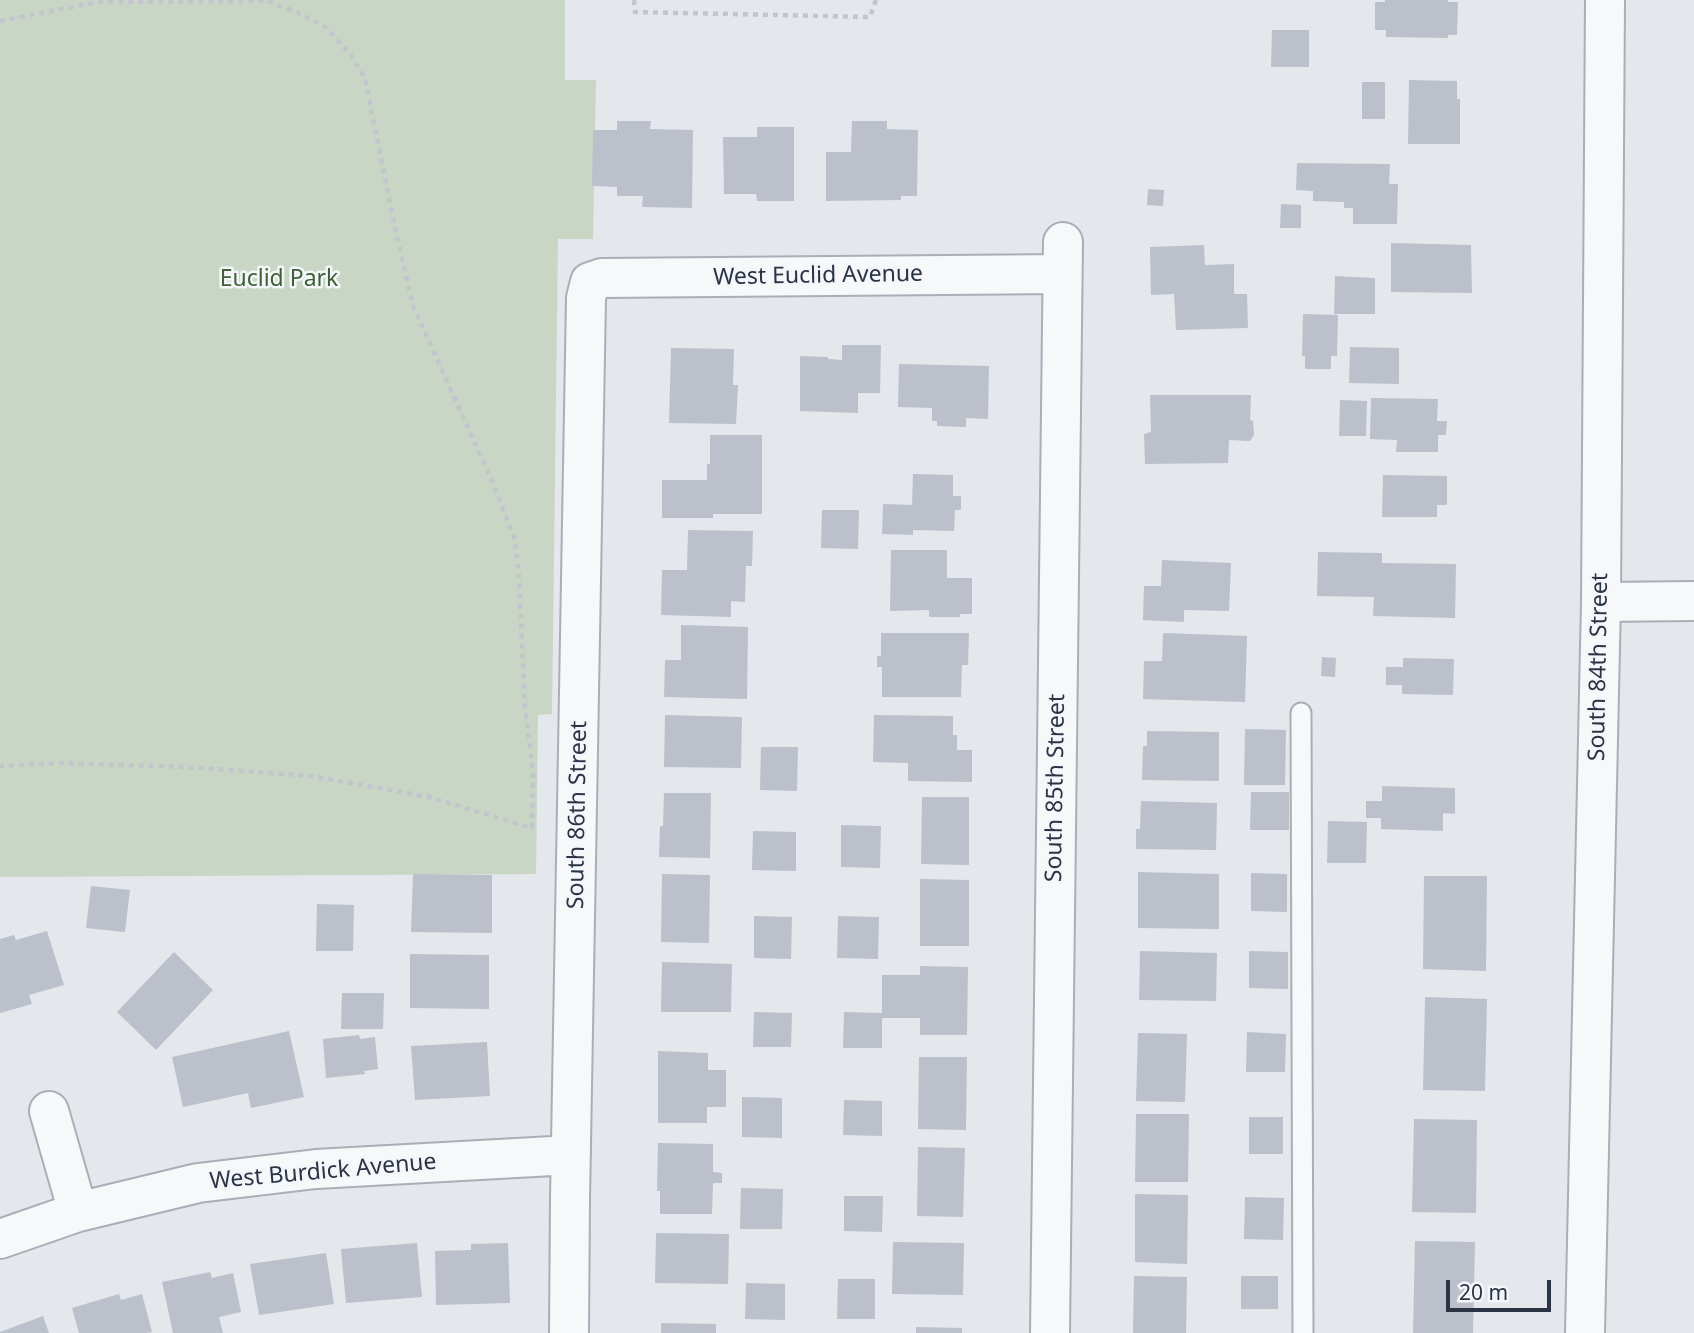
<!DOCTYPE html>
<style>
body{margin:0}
#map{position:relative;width:1694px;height:1333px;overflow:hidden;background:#e4e7ec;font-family:"Noto Sans",sans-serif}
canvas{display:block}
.scale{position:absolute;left:1446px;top:1280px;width:105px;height:32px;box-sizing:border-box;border:4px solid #2b3445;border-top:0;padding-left:9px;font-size:21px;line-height:24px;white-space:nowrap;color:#2b3445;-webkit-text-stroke:5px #f4f6f9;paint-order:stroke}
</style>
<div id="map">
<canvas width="1694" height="1333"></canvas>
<div class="scale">20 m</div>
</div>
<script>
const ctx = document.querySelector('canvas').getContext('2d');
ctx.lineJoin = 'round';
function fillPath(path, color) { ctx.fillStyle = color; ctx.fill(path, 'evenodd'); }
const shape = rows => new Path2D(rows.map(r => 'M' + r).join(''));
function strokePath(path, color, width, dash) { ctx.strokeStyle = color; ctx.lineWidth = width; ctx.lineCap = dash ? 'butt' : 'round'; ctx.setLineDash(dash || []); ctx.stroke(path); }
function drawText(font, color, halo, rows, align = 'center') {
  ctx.font = font + ' "Noto Sans",sans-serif'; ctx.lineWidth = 5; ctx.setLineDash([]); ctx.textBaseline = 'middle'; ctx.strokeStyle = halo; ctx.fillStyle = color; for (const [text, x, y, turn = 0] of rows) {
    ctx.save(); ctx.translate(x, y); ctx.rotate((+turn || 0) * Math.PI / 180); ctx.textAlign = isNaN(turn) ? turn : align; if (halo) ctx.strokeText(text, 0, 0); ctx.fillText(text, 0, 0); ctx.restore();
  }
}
const green = shape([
 [0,0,565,0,565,80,596,80,593,239,558,239,552,714,538,715,536,874,0,877]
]);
const building = shape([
 [1385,0,1448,0,1448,2,1458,2,1457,35,1448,35,1448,38,1386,37,1386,30,1375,30,1375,2,1385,2],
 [1272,30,1309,30,1309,67,1271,67],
 [1409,80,1457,81,1457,99,1460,99,1460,144,1408,144],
 [1362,82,1385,82,1385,119,1362,119],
 [617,121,651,121,650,129,693,130,692,208,642,207,643,196,617,196,617,187,592,186,593,130,617,130],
 [852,121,887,121,887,129,918,130,917,196,901,196,901,200,826,201,826,152,851,152],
 [757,127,794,127,794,201,757,201,756,194,724,194,723,137,757,137],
 [1297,163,1390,164,1389,184,1398,184,1397,224,1353,224,1353,208,1344,208,1344,202,1313,201,1313,191,1296,190],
 [1148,189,1164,190,1163,206,1147,205],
 [1281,204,1301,205,1301,228,1280,228],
 [1391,243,1471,245,1472,293,1391,292],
 [1204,245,1205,265,1234,264,1234,294,1247,294,1248,328,1176,330,1174,294,1151,295,1150,247],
 [1335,276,1375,278,1375,314,1334,314],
 [1303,314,1338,315,1337,356,1331,356,1331,369,1305,369,1305,356,1302,356],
 [842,345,881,345,880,393,858,393,858,413,800,411,800,356,828,357,828,359,842,360],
 [1350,347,1399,348,1399,384,1349,383],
 [671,348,734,349,733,385,738,385,736,424,669,423],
 [899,364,989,366,988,419,966,418,966,427,937,426,937,421,932,421,932,408,898,407],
 [1150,395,1251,395,1250,420,1253,421,1254,435,1250,441,1229,440,1228,463,1145,464,1144,434,1151,432],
 [1371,398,1438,399,1437,421,1447,421,1446,435,1438,435,1438,452,1396,452,1397,440,1370,439],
 [1340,400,1367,401,1366,436,1339,436],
 [710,435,762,435,762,514,713,514,713,518,662,518,662,480,707,480,707,464,710,464],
 [913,474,953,475,953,496,961,496,961,510,955,510,954,531,913,530,913,535,882,534,883,504,912,505],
 [1383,475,1447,476,1447,505,1437,505,1437,517,1382,517],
 [822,510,859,510,858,549,821,548],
 [688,530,753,531,752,566,746,566,745,602,731,601,731,617,661,615,662,570,687,570],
 [891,550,947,550,947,578,972,578,972,614,960,614,960,617,929,617,929,610,890,611],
 [1318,552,1382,553,1382,563,1456,564,1455,618,1373,616,1374,597,1317,596],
 [1162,560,1231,563,1229,611,1184,610,1184,622,1143,620,1144,586,1161,586],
 [681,625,748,627,747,699,664,697,665,660,681,660],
 [881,633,969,633,968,665,962,665,961,697,882,697,882,667,877,667,877,656,881,656],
 [1163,633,1247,636,1245,702,1143,699,1144,661,1162,661],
 [1322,657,1336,658,1335,677,1321,676],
 [1403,658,1454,659,1453,695,1402,694,1402,685,1386,685,1386,667,1403,667],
 [665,715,742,717,741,768,664,767],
 [874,715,953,716,953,735,957,735,957,750,972,750,972,782,908,781,908,763,873,762],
 [1245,729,1286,730,1285,785,1244,785],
 [1147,731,1219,732,1219,781,1142,780,1143,746,1147,746],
 [761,747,798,747,797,791,760,790],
 [1382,786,1455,788,1455,814,1443,813,1443,831,1381,829,1381,818,1366,818,1366,801,1382,801],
 [1251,792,1289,792,1289,830,1250,830],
 [664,793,711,793,710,858,659,857,660,826,663,826],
 [922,797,969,797,969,865,921,864],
 [1141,801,1217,803,1216,850,1136,849,1136,829,1140,829],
 [1328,821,1367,822,1366,863,1327,863],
 [841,825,881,826,880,868,841,867],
 [753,831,796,832,796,871,752,870],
 [1138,872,1219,874,1219,929,1138,928],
 [1251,873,1287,874,1287,912,1251,911],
 [413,874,492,875,492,933,411,932],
 [662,874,710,875,709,943,661,942],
 [1424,876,1487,876,1486,971,1423,969],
 [920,879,969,880,969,946,920,946],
 [91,886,130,890,125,932,86,928],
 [317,904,354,905,353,951,316,951],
 [754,916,792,917,791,959,754,958],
 [838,916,879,917,878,959,837,958],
 [47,931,64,985,29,995,32,1004,0,1013,0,939,14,935,16,940],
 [1140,951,1217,953,1216,1001,1139,1000],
 [1249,951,1288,952,1288,989,1249,988],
 [174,952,213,990,156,1050,117,1012],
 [410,954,489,955,489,1009,410,1008],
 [662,962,732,964,731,1012,661,1012],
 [920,966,968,967,967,1035,920,1035,920,1018,882,1018,882,1048,843,1048,844,1012,882,1013,882,975,920,975],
 [342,993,384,993,383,1029,341,1029],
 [1425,997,1487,999,1485,1091,1423,1090],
 [754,1012,792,1013,791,1047,753,1047],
 [289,1031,304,1097,251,1108,248,1093,183,1107,172,1057],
 [1247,1032,1286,1034,1285,1072,1246,1072],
 [1138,1033,1187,1034,1185,1102,1136,1101],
 [359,1035,360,1039,375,1037,378,1069,364,1071,365,1074,326,1078,323,1039],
 [487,1042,490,1096,415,1100,411,1046],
 [658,1051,708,1053,708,1070,726,1070,726,1107,707,1107,707,1123,658,1123],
 [919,1057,967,1057,966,1130,918,1129],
 [742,1097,782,1098,782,1138,742,1137],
 [844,1100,882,1101,882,1136,843,1135],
 [1136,1114,1189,1114,1188,1182,1135,1182],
 [1249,1117,1283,1117,1283,1154,1249,1154],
 [1414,1119,1477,1120,1476,1213,1412,1212],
 [658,1143,713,1144,713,1172,722,1173,722,1183,713,1183,712,1214,660,1214,660,1191,657,1191],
 [918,1147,965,1148,963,1217,917,1216],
 [741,1188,783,1189,782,1229,740,1229],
 [1135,1194,1188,1195,1187,1264,1135,1262],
 [844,1196,883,1196,882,1232,844,1231],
 [1245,1197,1284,1198,1283,1240,1244,1239],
 [656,1233,729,1234,728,1284,655,1283],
 [1415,1241,1475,1242,1473,1333,1413,1333],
 [893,1242,964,1243,963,1295,892,1294],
 [417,1243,422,1297,346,1303,341,1249],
 [508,1243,510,1303,436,1305,435,1251,471,1250,471,1244],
 [326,1253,334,1304,259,1315,250,1264],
 [210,1272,212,1278,233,1273,241,1312,219,1317,223,1333,173,1333,162,1282],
 [1134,1276,1187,1277,1186,1333,1133,1333],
 [1241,1276,1278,1276,1278,1309,1241,1309],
 [838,1279,875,1279,875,1319,837,1319],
 [746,1283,785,1284,785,1320,745,1319],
 [119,1294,121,1300,142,1294,152,1332,147,1333,79,1333,72,1308],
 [43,1316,49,1333,0,1333,0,1332],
 [661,1323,716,1324,716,1333,661,1333],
 [916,1327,962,1328,962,1333,916,1333]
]);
const path = shape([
 [634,0,635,12,870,17,876,0],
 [0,21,98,2,267,1,297,12,327,28,350,54,365,78,395,228,413,306,492,481,515,540,519,577,525,706,533,772,532,828,429,797,311,776,187,767,57,763,0,766]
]);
const service = shape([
 [1301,713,1303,1333]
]);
const minor = shape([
 [1601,602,1694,601],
 [49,1111,78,1212],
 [0,1239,78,1212,198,1183,316,1169,571,1155],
 [569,1333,570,1199,586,298,590,282,602,278,1062,274],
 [1050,1333,1063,242]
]);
const tertiary = shape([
 [1585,1333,1601,602,1605,0]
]);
const streetNames = [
 ["West Euclid Avenue",818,276,-1],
 ["South 84th Street",1599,667,-89],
 ["South 85th Street",1056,788,-89],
 ["South 86th Street",578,815,-89],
 ["West Burdick Avenue",323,1172,-5]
];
const parkNames = [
 ["Euclid Park",279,279]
];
fillPath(green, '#c9d6c5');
fillPath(building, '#bbc0ca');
strokePath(service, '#a9aeb7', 23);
strokePath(minor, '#a9aeb7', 42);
strokePath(tertiary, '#a9aeb7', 42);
strokePath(path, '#c2c5cb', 4.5, [5, 5]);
strokePath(service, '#f7f8fa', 19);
strokePath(minor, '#f7f8fa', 38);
strokePath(tertiary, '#f7f8fa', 38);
drawText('23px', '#2b3445', '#f4f6f9', streetNames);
drawText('23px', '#3f6138', '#f4f6f9', parkNames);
</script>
